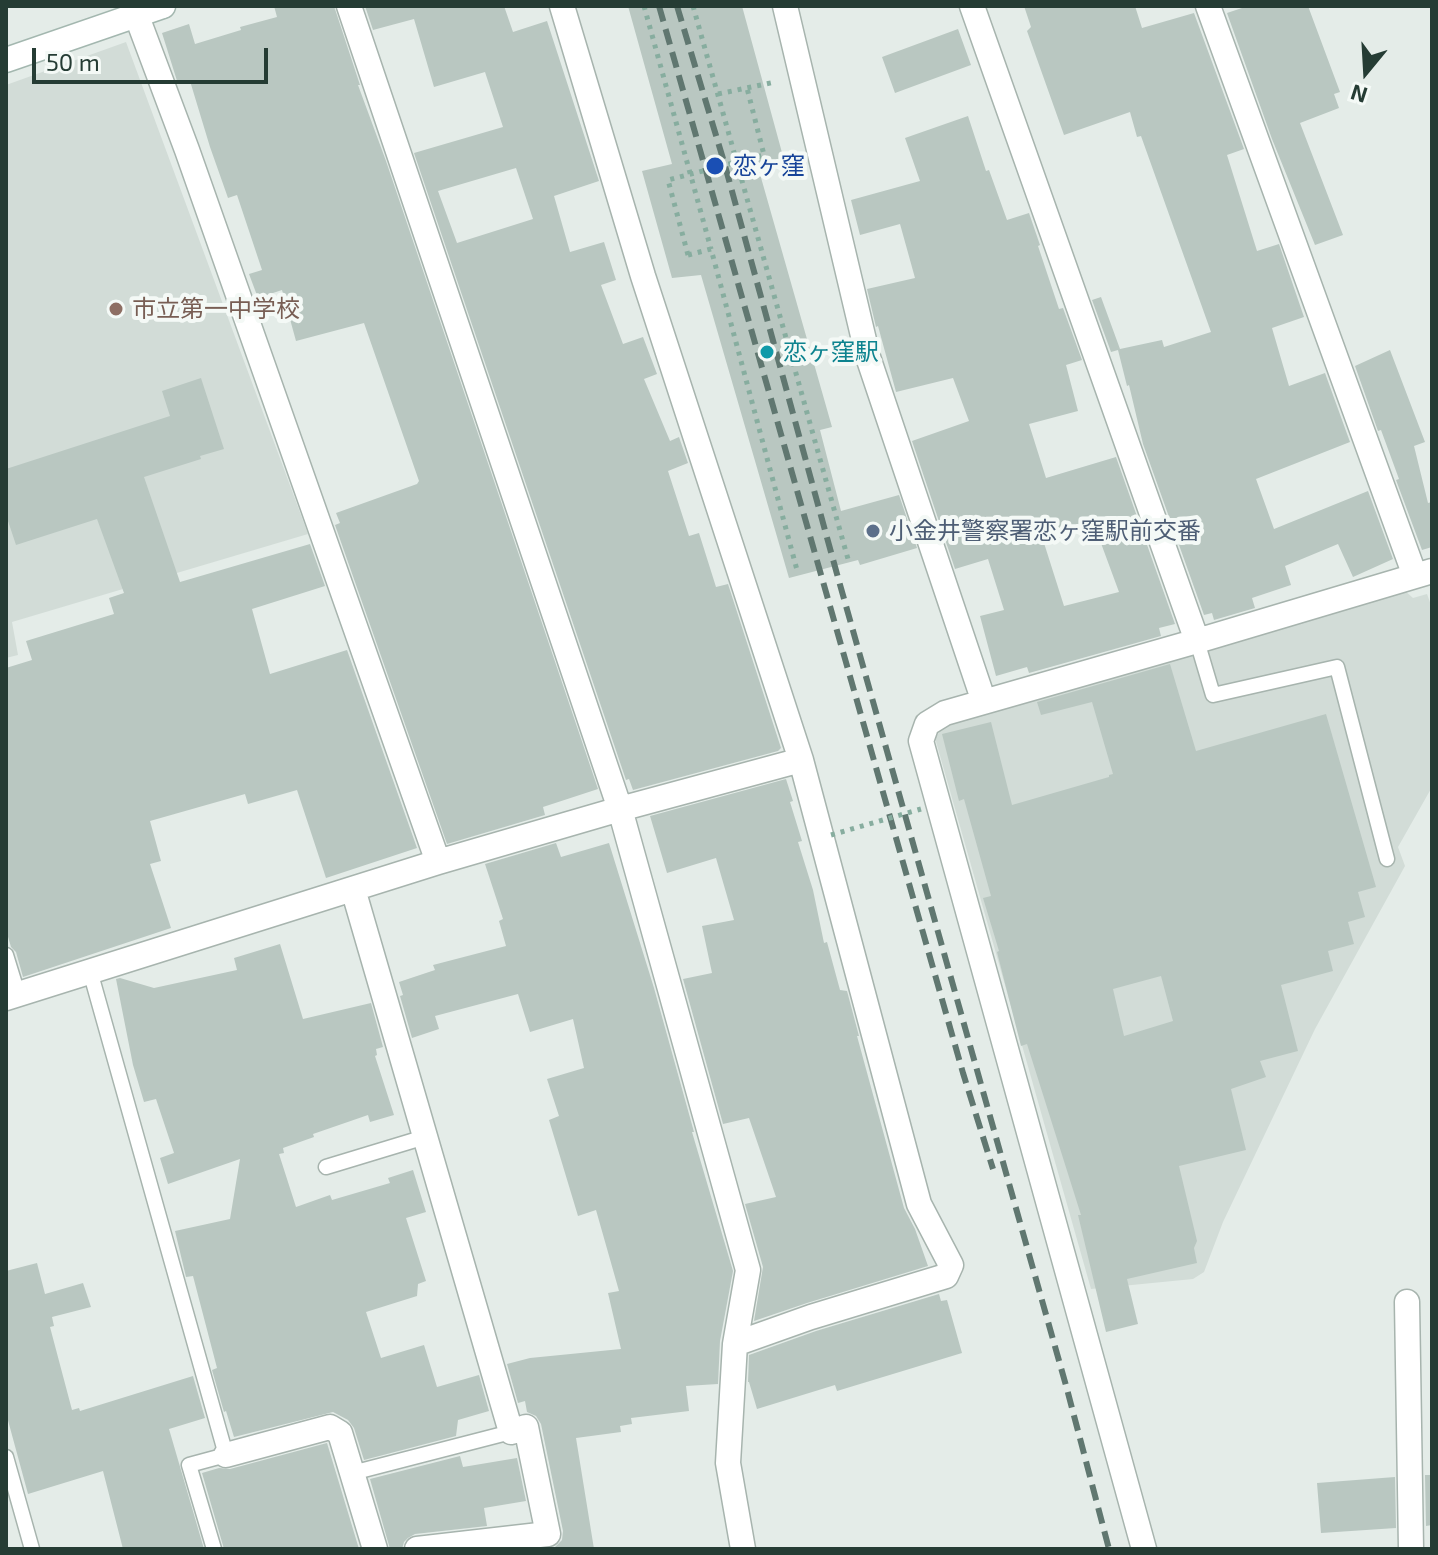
<!DOCTYPE html>
<meta charset="utf-8">
<style>
body{margin:0}
#map{position:relative;width:1438px;height:1555px;overflow:hidden;background:#e4ece8;font-family:"Exo 2",sans-serif}
canvas{display:block}
.frame{position:absolute;inset:0;border:8px solid #253c34;pointer-events:none}
.north{position:absolute;left:1326px;top:32px;width:80px;height:80px;-webkit-text-stroke:6px #f4f9f6;paint-order:stroke;rotate:198deg;font-size:22px;font-weight:700;line-height:32px;text-align:center;color:#253c34}
.north::after{content:'';display:block;margin:auto;width:28px;height:36px;background:#253c34;clip-path:polygon(50% 0,100% 100%,50% 72%,0 100%)}
.scale{position:absolute;left:32px;top:48px;width:236px;height:36px;box-sizing:border-box;border:4px solid #253c34;border-top:0;padding-left:10px;font-size:24px;line-height:28px;white-space:nowrap;color:#253c34;-webkit-text-stroke:6px #f4f9f6;paint-order:stroke}
</style>
<div id="map">
<canvas width="1438" height="1555"></canvas>
<div class="frame"></div>
<div class="north">N</div>
<div class="scale">50 m</div>
</div>
<script>
const ctx = document.querySelector('canvas').getContext('2d');
ctx.lineJoin = 'round';
function fillPath(path, color) { ctx.fillStyle = color; ctx.fill(path, 'evenodd'); }
const shape = rows => new Path2D(rows.map(r => 'M' + r).join(''));
function strokePath(path, color, width, dash) { ctx.strokeStyle = color; ctx.lineWidth = width; ctx.lineCap = dash ? 'butt' : 'round'; ctx.setLineDash(dash || []); ctx.stroke(path); }
function drawText(font, color, halo, rows, align = 'center') {
  ctx.font = font + ' "Exo 2","Noto Sans JP",sans-serif'; ctx.lineWidth = 8; ctx.setLineDash([]); ctx.textBaseline = 'middle'; ctx.strokeStyle = halo; ctx.fillStyle = color; for (const [text, x, y, turn = 0] of rows) {
    ctx.save(); ctx.translate(x, y); ctx.rotate((+turn || 0) * Math.PI / 180); ctx.textAlign = isNaN(turn) ? turn : align; if (halo) ctx.strokeText(text, 0, 0); ctx.fillText(text, 0, 0); ctx.restore();
  }
}
const built = shape([
 [126,42,308,534,12,622,18,655,6,658,6,85],
 [1404,590,1413,598,1427,594,1432,608,1432,787,1398,847,1405,866,1315,1029,1223,1222,1204,1272,1193,1279,1091,1289,935,738,943,727]
]);
const building = shape([
 [274,6,334,6,360,85,358,85,386,161,598,789,543,807,545,815,447,844,335,525,340,523,336,513,417,484,419,481,364,323,296,341,282,290,258,298,249,274,262,270,237,195,228,198,210,147,190,81,178,84,162,33,189,24,195,44,241,30,240,27,277,17],
 [365,6,504,6,513,32,547,21,599,181,554,196,570,252,604,242,616,280,601,285,623,344,643,337,657,374,644,379,670,441,679,437,688,463,668,471,689,536,699,533,716,587,728,584,781,748,778,751,633,790,629,779,626,780,414,153,503,127,485,72,434,87,414,19,373,30],
 [516,168,533,219,457,243,438,191],
 [628,6,742,6,784,160,758,167,832,427,820,430,841,511,899,495,917,548,860,565,858,560,789,578,701,275,672,278,642,171,672,164],
 [1024,6,1135,6,1142,28,1194,13,1244,149,1227,155,1257,251,1279,244,1304,317,1272,328,1289,386,1325,373,1350,442,1256,479,1274,529,1368,491,1393,559,1353,577,1338,544,1285,566,1291,585,1252,598,1255,608,1214,620,1212,613,1204,615,1143,444,1129,385,1127,386,1118,350,1111,352,1092,300,1101,297,1120,349,1162,340,1164,347,1211,332,1141,136,1137,137,1130,112,1064,135,1027,31,1031,27],
 [1248,6,1308,6,1340,92,1334,94,1339,108,1300,123,1343,235,1315,245,1272,139,1227,13],
 [958,29,971,65,895,93,882,57],
 [968,116,986,171,989,170,1007,220,1029,213,1040,245,1038,246,1059,309,1063,308,1082,360,1066,365,1078,411,1029,424,1046,478,1116,457,1175,624,1159,628,1161,636,1029,673,1027,667,996,676,980,616,1004,610,988,559,955,569,912,441,969,421,953,378,896,392,878,326,876,327,867,289,915,278,900,224,860,235,851,200,920,181,905,138],
 [1095,527,1119,592,1064,606,1044,543],
 [1390,350,1425,442,1414,446,1428,503,1432,502,1432,547,1422,550,1396,480,1399,479,1381,430,1378,431,1355,366],
 [201,378,224,449,200,456,201,459,144,477,180,582,310,544,325,586,252,609,270,674,347,650,417,848,326,878,297,790,248,804,245,794,150,821,161,861,150,864,171,928,23,977,16,952,11,947,6,930,6,668,32,660,26,641,114,614,109,598,124,593,97,519,16,545,6,515,6,469,170,416,162,391],
 [1170,664,1196,751,1326,714,1376,887,1358,892,1365,917,1348,922,1354,944,1328,951,1333,971,1281,985,1298,1051,1260,1061,1266,1077,1231,1089,1246,1150,1179,1166,1197,1241,1194,1248,1197,1263,1127,1279,1138,1324,1106,1332,1078,1215,1081,1215,1027,1044,1021,1046,997,952,999,951,983,898,991,896,964,799,959,801,942,734,991,722,1012,805,1109,777,1109,775,1113,774,1092,702,1041,715,1037,702],
 [1161,976,1173,1021,1124,1036,1113,989],
 [786,779,793,801,790,802,802,841,798,842,813,890,824,943,827,942,840,990,847,991,859,1036,857,1036,904,1208,915,1229,928,1266,807,1303,754,1321,763,1267,745,1204,776,1197,749,1118,723,1124,683,979,712,973,702,926,734,920,716,858,667,873,650,816],
 [556,843,561,857,609,843,654,988,694,1132,692,1132,733,1271,720,1341,718,1384,686,1386,689,1411,631,1418,632,1424,620,1426,621,1432,576,1438,594,1549,555,1549,555,1547,562,1540,563,1531,541,1424,536,1416,527,1412,525,1401,518,1403,507,1364,530,1358,621,1349,608,1293,619,1291,596,1210,578,1216,549,1120,559,1116,547,1079,584,1068,573,1019,530,1032,518,994,435,1016,439,1029,412,1038,400,996,403,995,399,982,435,970,433,965,506,946,499,921,503,919,485,864],
 [280,944,303,1019,371,1003,383,1047,376,1049,377,1055,375,1056,394,1115,370,1122,368,1115,313,1134,314,1137,283,1148,284,1153,279,1154,296,1207,330,1195,332,1200,390,1183,388,1178,413,1170,426,1212,406,1218,426,1281,418,1284,417,1296,366,1312,381,1358,424,1345,437,1387,479,1375,489,1411,458,1420,456,1436,364,1460,354,1428,348,1420,333,1412,234,1437,226,1411,224,1412,212,1370,217,1368,193,1276,186,1277,175,1231,230,1219,240,1159,168,1184,160,1158,174,1153,156,1099,144,1102,133,1065,116,979,120,978,154,988,237,970,234,958],
 [37,1263,45,1294,83,1283,91,1307,52,1317,54,1326,50,1327,72,1410,79,1408,80,1411,193,1376,205,1418,169,1429,204,1549,123,1549,103,1471,28,1494,6,1413,6,1271],
 [939,1294,941,1301,947,1300,962,1353,837,1391,835,1385,757,1409,749,1382,748,1382,749,1355,816,1331],
 [327,1443,359,1549,224,1549,202,1473,219,1468,230,1469],
 [460,1456,463,1467,517,1458,526,1501,484,1508,487,1526,415,1534,408,1538,404,1542,402,1549,390,1549,370,1479],
 [1425,1475,1432,1475,1432,1525,1426,1526],
 [1395,1477,1396,1528,1321,1533,1317,1483]
]);
const path = shape([
 [644,6,711,249],
 [693,6,848,559],
 [718,94,775,82],
 [688,255,711,249,797,570]
]);
const lane = shape([
 [1197,641,1213,695,1337,667,1387,859],
 [6,955,18,994],
 [90,971,226,1455,189,1465,214,1549],
 [326,1167,425,1137],
 [6,1457,32,1549],
 [352,1473,511,1432]
]);
const street = shape([
 [349,6,620,809,748,1270,735,1344,728,1463,743,1549],
 [562,6,643,276,801,760,919,1204,951,1265,946,1276,811,1317,735,1344],
 [785,6,868,357,984,702],
 [972,6,1197,641],
 [1208,6,1415,576],
 [136,14,187,150,438,862],
 [353,889,511,1432,526,1427,548,1534,417,1549],
 [6,998,438,862,620,809,801,760],
 [1407,1302,1411,1549],
 [226,1455,330,1427,340,1433,375,1549],
 [1144,1549,921,741,927,724,945,713,1197,641,1432,571]
]);
const secondary = shape([
 [6,60,163,6]
]);
const rail = shape([
 [659,6,963,1073,993,1169],
 [677,6,724,162,837,574,1067,1389,1109,1549]
]);
const pathBridge = shape([
 [688,255,668,180,764,155,747,88],
 [831,835,921,809]
]);
const markers = [
 [715,166,10,"#1a4fb4"],
 [116,309,8,"#8d6e63"],
 [767,352,8,"#0f9aa8"],
 [873,531,8,"#5c6f8a"]
];
const transitNames = [
 ["恋ヶ窪",733,166]
];
const educationNames = [
 ["市立第一中学校",132,309]
];
const cultureNames = [
 ["恋ヶ窪駅",783,352]
];
const serviceNames = [
 ["小金井警察署恋ヶ窪駅前交番",889,531]
];
fillPath(built, '#d2dcd7');
fillPath(building, '#b9c7c1');
strokePath(lane, '#a7b4ae', 17);
strokePath(street, '#a7b4ae', 27);
strokePath(secondary, '#a3b7af', 27);
strokePath(path, '#87ad9f', 5, [4, 6]);
strokePath(lane, '#fff', 14);
strokePath(street, '#fff', 24);
strokePath(secondary, '#fff', 24);
strokePath(rail, '#607770', 6, [16, 8]);
strokePath(pathBridge, '#87ad9f', 5, [4, 6]);
for (const [x, y, r, color] of markers) { const dot = new Path2D(); dot.arc(x, y, r, 0, 2 * Math.PI); ctx.fillStyle = color; ctx.fill(dot); strokePath(dot, '#f4f9f6', 3); }
drawText('24px', '#164399', '#f4f9f6', transitNames, 'left');
drawText('24px', '#785e54', '#f4f9f6', educationNames, 'left');
drawText('24px', '#0d838f', '#f4f9f6', cultureNames, 'left');
drawText('24px', '#4e5e75', '#f4f9f6', serviceNames, 'left');
</script>
